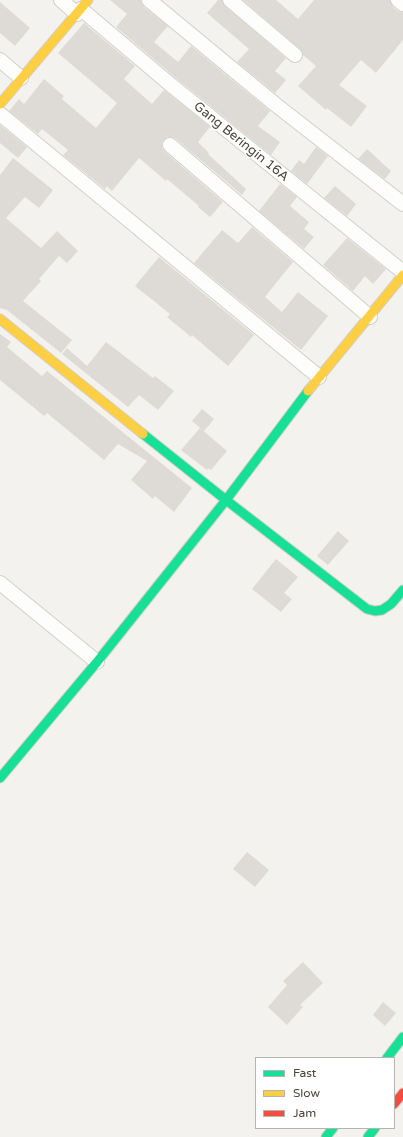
<!DOCTYPE html>
<style>
body{margin:0}
#map{position:relative;width:403px;height:1137px;overflow:hidden;background:#f4f2ee;font-family:"Varela Round",sans-serif}
canvas{display:block}
.legend{position:absolute;left:255px;top:1057px;width:140px;height:72px;box-sizing:border-box;background:#fff;border:1px solid #b7b4b0;margin:0;padding:5px 7px;list-style:none;font-size:12px;color:#4b4439}
.legend li{display:flex;align-items:center;gap:8px;height:20px}
.legend b{width:20px;border:1px solid #b7b4b0}
</style>
<div id="map">
<canvas width="403" height="1137"></canvas>
<ul class="legend">
<li><b style="height:5px;background:#16e098"></b>Fast</li>
<li><b style="height:5px;background:#ffcf43"></b>Slow</li>
<li><b style="height:5px;background:#f24e42"></b>Jam</li>
</ul>
</div>
<script>
const ctx = document.querySelector('canvas').getContext('2d');
ctx.lineJoin = 'round';
function fillPath(path, color) { ctx.fillStyle = color; ctx.fill(path, 'evenodd'); }
const shape = rows => new Path2D(rows.map(r => 'M' + r).join(''));
function strokePath(path, color, width, dash) { ctx.strokeStyle = color; ctx.lineWidth = width; ctx.lineCap = dash ? 'butt' : 'round'; ctx.setLineDash(dash || []); ctx.stroke(path); }
function drawText(font, color, halo, rows, align = 'center') {
  ctx.font = font + ' "Varela Round",sans-serif'; ctx.lineWidth = 3; ctx.setLineDash([]); ctx.textBaseline = 'middle'; ctx.strokeStyle = halo; ctx.fillStyle = color; for (const [text, x, y, turn = 0] of rows) {
    ctx.save(); ctx.translate(x, y); ctx.rotate((+turn || 0) * Math.PI / 180); ctx.textAlign = isNaN(turn) ? turn : align; if (halo) ctx.strokeText(text, 0, 0); ctx.fillText(text, 0, 0); ctx.restore();
  }
}
const building = shape([
 [110,0,141,0,144,7,168,26,154,42,178,62,191,46,270,111,258,126,280,142,271,155,176,78,116,27,127,14],
 [218,0,222,0,225,6,286,58,275,71,286,80,275,93,237,62,249,49,207,13],
 [243,0,276,0,298,19,314,0,390,0,393,7,398,11,403,12,403,40,376,73,361,60,339,85,367,106,351,127,327,108,326,110,298,86,316,66,303,55,300,49],
 [0,2,30,28,15,46,0,33],
 [84,23,135,66,124,79,152,104,164,90,210,127,198,142,209,153,208,154,246,189,242,195,176,139,171,137,167,137,162,143,162,147,164,151,223,202,210,217,198,207,199,206,167,179,166,181,139,158,112,191,107,186,105,189,63,155,68,150,42,129,38,134,9,111,19,99,24,104,44,79,64,96,62,99,96,128,117,103,58,53],
 [0,125,27,147,18,158,0,143],
 [316,147,328,156,307,184,291,171,299,160,304,164],
 [367,149,391,171,385,179,358,159],
 [13,158,53,190,39,208,25,197,6,218,41,248,57,231,78,251,67,263,59,256,39,279,41,281,23,301,72,340,61,353,7,310,0,308,0,175],
 [280,184,297,197,290,206,309,222,304,229,314,237,304,249,259,211],
 [335,186,356,204,347,216,324,198],
 [252,227,293,262,265,297,282,312,298,292,328,316,301,350,194,263,222,230,238,243],
 [347,238,386,269,373,284,365,276,353,291,323,265],
 [159,257,254,335,228,366,192,335,191,337,167,317,170,314,135,286],
 [0,334,11,342,7,347,42,376,47,371,192,488,174,512,155,496,153,499,131,480,147,461,118,444,104,460,47,413,44,416,0,380],
 [106,342,153,378,155,376,174,391,158,410,139,395,128,407,62,354,67,348,87,366],
 [202,409,214,419,204,431,192,421],
 [200,428,227,451,211,470,208,468,207,470,181,450],
 [338,531,349,541,328,565,317,556],
 [276,559,298,577,284,593,292,599,281,612,252,589],
 [247,852,269,870,255,887,233,869],
 [303,962,323,983,300,1005,303,1007,287,1025,268,1007,287,985,283,981],
 [383,1002,396,1013,385,1026,373,1015]
]);
const street = shape([
 [61,0,77,14],
 [149,0,276,105,403,204],
 [230,0,295,55],
 [398,0,403,4],
 [81,9,171,85,403,272],
 [0,60,21,78],
 [0,114,319,377],
 [170,145,370,317],
 [0,583,97,662]
]);
const fast = shape([
 [143,434,226,500,367,609,375,611,382,610,391,604,403,590],
 [0,778,97,662,226,500,308,391],
 [387,1058,403,1037],
 [326,1137,333,1128],
 [368,1137,375,1128]
]);
const slow = shape([
 [0,104,88,0],
 [0,319,143,434],
 [308,391,403,275]
]);
const jam = shape([
 [394,1104,403,1093]
]);
const streetNames = [
 ["Gang Beringin 16A",241,142,39]
];
fillPath(building, '#dedbd6');
strokePath(street, '#d2d0cb', 16);
strokePath(fast, '#d3cfc5', 11);
strokePath(slow, '#d3cfc5', 11);
strokePath(jam, '#d3cfc5', 11);
strokePath(street, '#fdfdfc', 14);
strokePath(fast, '#16e098', 9);
strokePath(slow, '#ffcf43', 9);
strokePath(jam, '#f24e42', 9);
drawText('13px', '#4b4439', '#fff', streetNames);
</script>
